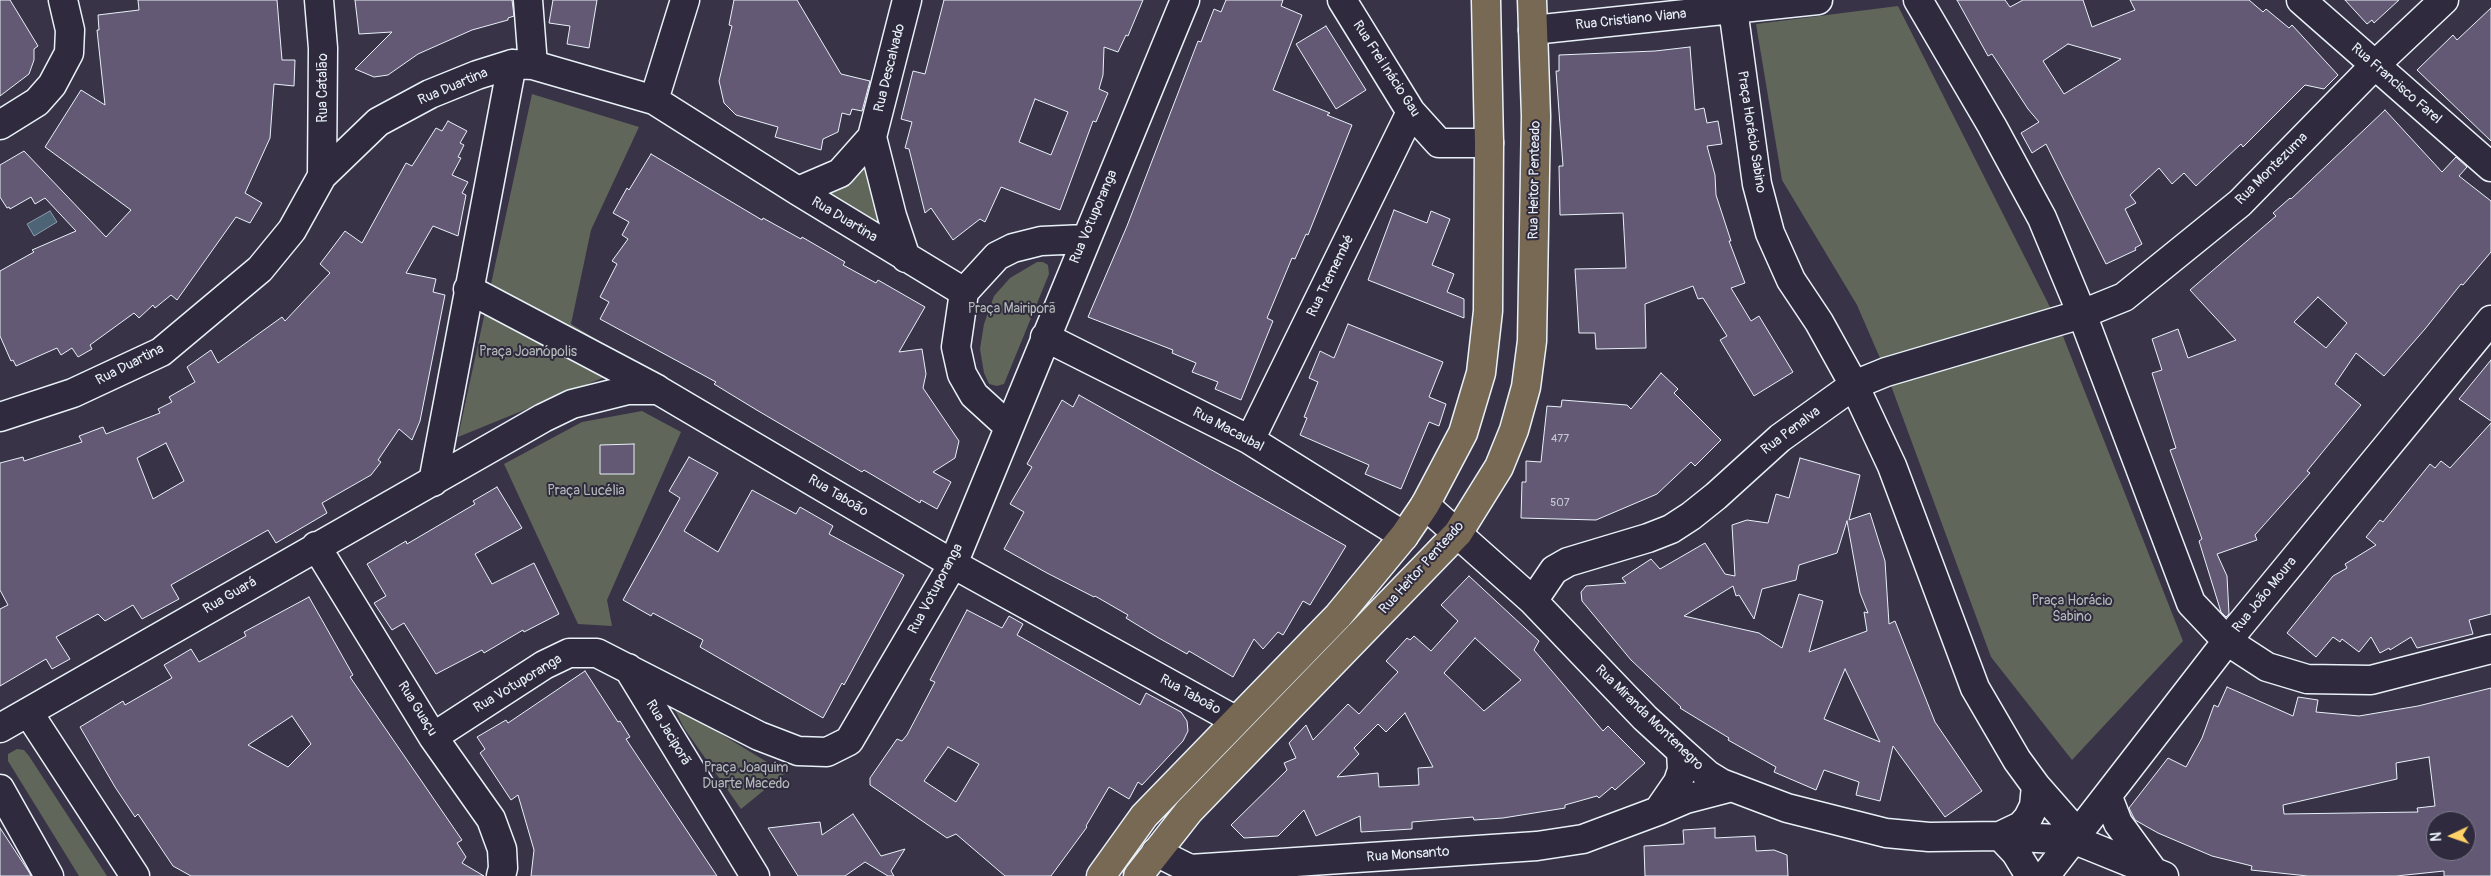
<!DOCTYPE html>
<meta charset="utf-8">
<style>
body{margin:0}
#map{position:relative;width:2491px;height:876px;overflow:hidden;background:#393348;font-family:Pangolin,sans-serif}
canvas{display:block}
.north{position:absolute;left:2426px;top:811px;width:50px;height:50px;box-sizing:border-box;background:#2f2a3d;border:1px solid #797a88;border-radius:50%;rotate:267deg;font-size:14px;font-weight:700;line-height:20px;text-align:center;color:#e8f1f8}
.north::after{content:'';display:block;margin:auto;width:18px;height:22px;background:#ffd166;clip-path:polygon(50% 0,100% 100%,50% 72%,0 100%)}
</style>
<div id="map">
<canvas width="2491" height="876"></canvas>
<div class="north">N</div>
</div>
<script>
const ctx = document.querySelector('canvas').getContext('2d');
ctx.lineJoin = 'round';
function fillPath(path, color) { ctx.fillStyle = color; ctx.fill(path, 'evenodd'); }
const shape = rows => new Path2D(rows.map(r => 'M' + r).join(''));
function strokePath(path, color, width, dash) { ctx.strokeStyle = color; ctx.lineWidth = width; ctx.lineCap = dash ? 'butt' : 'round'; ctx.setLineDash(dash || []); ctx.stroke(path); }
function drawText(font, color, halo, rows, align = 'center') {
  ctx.font = font + ' Pangolin,sans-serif'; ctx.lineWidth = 4; ctx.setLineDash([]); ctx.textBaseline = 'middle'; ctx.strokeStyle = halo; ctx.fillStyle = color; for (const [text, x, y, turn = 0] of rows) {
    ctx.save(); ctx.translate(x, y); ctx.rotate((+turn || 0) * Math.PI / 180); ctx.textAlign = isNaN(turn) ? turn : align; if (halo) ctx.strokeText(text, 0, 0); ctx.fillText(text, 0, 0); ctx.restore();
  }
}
const green = shape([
 [1898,6,2057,321,2183,641,2072,760,1991,657,1886,372,1857,305,1782,180,1756,24],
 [532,94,639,127,591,230,571,324,637,364,458,437],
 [867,160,886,234,825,192],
 [1037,262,1043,262,1048,265,1049,274,1004,384,997,386,989,384,984,373,980,349,984,324,994,296,1010,278],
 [642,411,681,432,607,600,612,626,578,624,504,464,582,422],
 [673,706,698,720,785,773,741,809,684,728],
 [17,749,24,750,29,756,107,876,79,876,8,761,8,754]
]);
const water = shape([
 [50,211,57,222,34,236,27,224,50,211]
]);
const building = shape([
 [0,0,10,0,38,46,34,49,34,60,29,74,0,96,0,0],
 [138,0,277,0,282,60,295,60,294,86,274,84,270,138,245,193,262,203,250,223,236,217,177,300,171,295,155,308,153,305,139,318,134,313,90,345,92,349,78,357,72,348,61,355,57,348,16,366,13,360,11,361,0,336,0,271,34,252,32,250,76,231,45,198,35,204,31,197,10,209,9,207,7,208,0,197,0,165,24,151,106,237,131,210,45,147,81,90,105,105,97,30,99,30,98,15,139,10,138,0],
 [355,0,512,0,514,16,508,18,508,20,472,30,418,54,388,75,374,77,355,69,392,32,359,34,355,0],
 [553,0,597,0,589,48,567,44,570,26,549,23,553,0],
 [734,0,797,0,841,74,870,81,862,111,852,109,850,115,842,113,838,132,823,139,821,150,775,137,778,127,736,115,724,103,719,81,732,26,729,25,734,0],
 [944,0,1143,0,1128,36,1126,35,1118,52,1104,47,1103,75,1099,89,1108,93,1096,122,1093,121,1060,210,1001,187,985,222,980,219,953,240,931,208,925,213,909,149,905,148,912,122,901,119,913,71,925,74,944,0],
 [1035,99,1068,112,1051,155,1019,142,1035,99],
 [1226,0,1283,0,1281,6,1302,15,1273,90,1330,113,1327,115,1352,125,1308,235,1306,234,1295,259,1292,258,1267,318,1273,321,1241,400,1215,389,1218,382,1192,372,1196,363,1172,353,1173,350,1088,317,1127,226,1198,41,1201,42,1214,9,1221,12,1226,0],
 [1957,0,2005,0,2010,7,2023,0,2083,0,2092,27,2135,10,2130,0,2249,0,2263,12,2266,9,2289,28,2292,25,2338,75,2324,89,2305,85,2243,147,2241,144,2196,186,2184,173,2172,184,2159,168,2130,195,2136,203,2125,209,2142,244,2135,248,2136,250,2106,264,2046,144,2032,153,2021,133,2039,122,2028,109,1992,54,1988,56,1957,0],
 [2068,44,2121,59,2064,94,2043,61,2068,44],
 [2345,0,2399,0,2374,23,2372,20,2367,24,2345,0],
 [2491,8,2491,141,2417,70,2453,35,2457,40,2491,8],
 [1326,26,1366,90,1336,109,1296,44,1326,26],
 [1690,47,1695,110,1704,108,1707,123,1718,121,1722,144,1707,146,1715,175,1716,195,1731,241,1729,241,1745,283,1731,288,1751,321,1759,316,1793,372,1754,396,1720,340,1727,336,1703,298,1698,299,1693,286,1645,304,1646,348,1596,349,1595,333,1579,333,1575,269,1626,268,1623,213,1560,215,1559,166,1563,166,1556,71,1559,71,1559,55,1655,51,1690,47],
 [2385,110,2442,172,2456,157,2467,167,2459,176,2491,201,2491,252,2463,285,2461,284,2425,329,2384,376,2356,353,2335,384,2361,405,2307,471,2310,473,2255,535,2257,540,2217,554,2227,576,2229,614,2226,617,2221,612,2199,541,2202,539,2170,450,2176,448,2152,373,2162,370,2152,339,2178,329,2188,358,2236,340,2190,290,2276,216,2273,213,2290,198,2291,199,2385,110],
 [2318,297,2347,323,2326,348,2294,322,2318,297],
 [448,121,467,131,460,143,464,145,458,157,461,158,452,175,468,182,462,193,466,195,458,236,433,226,406,273,436,279,433,292,445,295,420,421,412,440,399,429,378,460,381,462,371,475,322,503,327,513,276,543,268,530,171,585,179,599,142,619,133,605,105,621,98,614,56,637,70,659,52,669,46,659,0,686,0,609,8,605,0,590,0,463,23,457,24,461,82,442,79,436,103,427,106,434,160,413,158,409,172,402,169,397,195,382,187,367,211,350,218,363,282,317,285,321,330,273,320,264,345,231,362,243,406,163,412,166,436,128,442,131,448,121],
 [166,443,184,481,153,499,137,458,166,443],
 [651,154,762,220,763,218,801,239,802,237,845,262,843,265,876,283,878,280,925,307,899,352,922,349,926,374,923,388,959,441,955,458,933,472,951,482,937,509,921,500,920,503,864,470,862,472,755,409,714,384,716,382,600,319,609,302,600,297,617,264,612,261,628,239,622,235,629,222,613,213,627,188,629,190,651,154],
 [1394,210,1427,223,1431,211,1450,219,1432,265,1454,274,1447,292,1464,299,1464,318,1368,280,1394,210],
 [1348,324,1443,362,1429,397,1446,404,1439,426,1429,422,1401,489,1365,474,1369,465,1300,435,1307,418,1304,417,1318,382,1309,378,1320,351,1334,358,1348,324],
 [2491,360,2491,421,2459,399,2491,360],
 [1661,373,1678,389,1674,393,1721,440,1695,466,1691,462,1657,494,1596,520,1521,518,1522,482,1526,482,1526,461,1541,462,1547,406,1561,407,1562,400,1627,405,1631,409,1661,373],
 [1079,395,1346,546,1310,605,1303,601,1283,635,1278,632,1263,649,1254,639,1233,677,1189,651,1187,654,1157,637,1126,618,1128,615,1095,596,1094,597,1047,573,1004,549,1024,512,1010,504,1032,467,1027,464,1062,400,1073,407,1079,395],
 [2491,423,2491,614,2469,620,2473,634,2417,648,2411,637,2390,650,2389,648,2380,653,2371,637,2359,652,2342,639,2340,642,2333,637,2316,657,2287,633,2333,576,2347,568,2345,564,2376,545,2366,537,2380,520,2383,522,2430,464,2435,468,2441,461,2450,468,2491,423],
 [634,444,634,474,600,474,600,445,634,444],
 [689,457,718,473,684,531,718,552,752,490,796,514,800,507,833,526,829,534,904,575,844,685,842,683,823,718,700,647,703,640,653,613,651,616,623,600,680,498,669,491,689,457],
 [1800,458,1860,475,1849,520,1870,513,1885,561,1889,624,1895,621,1935,722,1982,791,1945,817,1893,746,1880,801,1856,795,1859,782,1824,770,1816,790,1774,772,1776,767,1728,740,1729,738,1680,708,1681,707,1631,660,1582,601,1581,592,1586,586,1626,583,1622,578,1651,559,1660,569,1705,543,1725,574,1735,576,1732,525,1747,520,1768,523,1776,494,1789,498,1800,458],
 [1847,521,1860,593,1868,613,1864,612,1867,631,1809,652,1823,601,1799,594,1782,648,1759,633,1684,616,1733,586,1736,596,1739,595,1754,619,1762,589,1796,580,1799,565,1837,553,1847,521],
 [1845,669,1880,742,1824,719,1845,669],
 [497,487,522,528,475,554,492,584,534,563,559,614,524,632,523,630,484,653,482,650,436,674,404,623,392,630,374,603,386,596,367,564,406,541,407,544,475,504,473,501,497,487],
 [1469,576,1539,641,1534,650,1603,731,1608,726,1645,763,1615,790,1612,787,1599,798,1597,796,1565,805,1565,808,1503,818,1474,820,1473,817,1412,822,1412,829,1361,832,1360,816,1316,836,1304,810,1278,836,1244,838,1231,825,1287,770,1284,763,1296,758,1289,743,1306,725,1313,740,1348,704,1359,714,1398,672,1386,661,1407,638,1410,640,1414,636,1431,651,1458,621,1441,605,1469,576],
 [1475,638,1521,680,1484,711,1444,673,1475,638],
 [1405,713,1433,767,1418,768,1419,785,1379,787,1378,773,1337,777,1359,754,1354,748,1378,724,1386,732,1405,713],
 [309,597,353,675,350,677,462,840,457,843,466,857,462,863,484,876,191,876,173,866,138,814,135,817,115,787,80,727,123,701,125,705,172,678,164,665,191,649,199,662,246,636,244,632,309,597],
 [292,716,311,744,288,767,248,745,292,716],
 [967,610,1002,628,1009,616,1023,624,1017,635,1140,705,1146,693,1181,712,1187,721,1188,731,1183,741,1142,785,1138,782,1129,799,1109,787,1086,826,1087,827,1051,876,1005,876,956,834,947,838,870,785,870,778,897,739,902,741,907,735,935,682,930,680,967,610],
 [948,747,979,764,956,802,924,781,948,747],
 [585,671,618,722,620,721,630,737,626,739,717,876,531,876,534,850,518,795,511,800,480,753,485,749,477,737,506,720,508,723,585,671],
 [2227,687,2293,716,2298,697,2318,700,2316,712,2359,716,2418,706,2491,688,2491,876,2444,876,2444,871,2396,876,2308,876,2251,870,2252,866,2212,856,2158,833,2135,820,2129,808,2168,758,2186,767,2202,738,2214,705,2218,707,2227,687],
 [2429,757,2435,806,2417,808,2418,812,2284,814,2283,805,2397,779,2396,763,2429,757],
 [2436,821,2466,821,2466,851,2436,851,2436,821],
 [853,814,881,856,905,849,891,871,894,876,888,876,865,862,845,876,798,876,768,828,820,822,822,835,853,814],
 [0,828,29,872,31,876,0,876,0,828],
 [1715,828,1715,838,1755,836,1756,851,1774,850,1787,855,1788,876,1645,876,1644,846,1684,844,1683,830,1715,828]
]);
const minor = shape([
 [319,0,323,48,322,176],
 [528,0,533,65],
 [1342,0,1411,112,1439,143,1489,143],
 [1918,0,1992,126,2042,218,2082,314,2191,603,2227,641,2267,667,2307,679,2371,680,2491,649],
 [2301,0,2491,167],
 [1733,9,1757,184,1770,233,1791,280,1819,322,1854,385,1892,466,1975,688,2017,760,2036,786,2079,835],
 [1533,30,1818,0],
 [654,100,685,0],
 [0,125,37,102,52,85,69,53,70,30,63,0],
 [872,137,892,216,906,258],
 [798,191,840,173,872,137,907,0],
 [468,289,657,389],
 [1045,337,1250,440,1404,536],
 [0,417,73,393,161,352,260,269,292,230,322,176,378,122,430,94,477,75,512,64,533,65,654,100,798,191,964,292],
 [1008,426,974,395,962,374,956,347,964,292,997,256,1013,248,1041,241,1085,239],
 [1250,440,1411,112],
 [433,482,512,64],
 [1425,505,1533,601,1645,718,1681,751,1708,775,1721,783,1787,808,1886,833,1929,837,2000,836,2075,840,2164,876],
 [316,546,433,737,491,819,502,849,503,868,501,876],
 [1533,601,1554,570,1568,562,1648,538,1671,529,1691,516,1716,496,1780,438,1854,385,1886,372,2082,314,2124,297,2240,203,2374,66,2444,0],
 [628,668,755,876],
 [28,712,135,876],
 [0,728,543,418,572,404,628,390,658,390,953,564,1235,720],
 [433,737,544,665,569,653,597,653,759,736,798,751,827,752,849,741,953,564,1185,0],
 [1681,751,1682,770,1678,782,1658,811,1686,799,1732,787],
 [0,789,49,876],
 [2108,797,2118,823,2153,871],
 [1156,852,1190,869,1537,846,1583,839,1658,811],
 [2030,876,2016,853,2000,836,2021,826,2028,818,2034,806,2036,786],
 [2045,876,2227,641,2491,320]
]);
const major = shape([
 [1101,876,1144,816,1338,616,1404,536,1425,505,1463,433,1481,373,1488,311,1489,143,1486,0],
 [1138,876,1189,811,1458,533,1499,467,1514,430,1526,387,1532,341,1536,116,1532,0]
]);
const numberNames = [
 ["477",1560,439],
 ["507",1560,503]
];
const streetNames = [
 ["Rua Cristiano Viana",1631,20,-6],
 ["Rua Descalvado",890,68,-76],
 ["Rua Frei Inácio Gau",1386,69,57],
 ["Rua Francisco Farel",2396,84,41],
 ["Rua Duartina",453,87,-23],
 ["Rua Catalão",323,88,-90],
 ["Praça Horácio Sabino",1751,132,81],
 ["Rua Montezuma",2272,169,-45],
 ["Rua Heitor Penteado",1535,180,-89],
 ["Rua Votuporanga",1094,217,-67],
 ["Rua Duartina",844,220,31],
 ["Rua Tremembé",1331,276,-64],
 ["Rua Duartina",130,365,-27],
 ["Rua Macaubal",1228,430,28],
 ["Rua Penalva",1791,431,-37],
 ["Rua Taboão",838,496,31],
 ["Rua Heitor Penteado",1422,568,-48],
 ["Rua Votuporanga",936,589,-62],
 ["Rua João Moura",2265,595,-51],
 ["Rua Guará",230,596,-30],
 ["Rua Votuporanga",518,684,-31],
 ["Rua Taboão",1190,695,29],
 ["Rua Guaçu",417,709,58],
 ["Rua Miranda Montenegro",1649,718,44],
 ["Rua Jaciporã",668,733,59],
 ["Rua Monsanto",1408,855,-4]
];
const parkNames = [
 ["Praça Mairiporã",1012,309],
 ["Praça Joanópolis",528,352],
 ["Praça Lucélia",586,491],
 ["Praça Horácio",2072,601],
 ["Sabino",2072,617],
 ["Praça Joaquim",746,768],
 ["Duarte Macedo",746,784]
];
fillPath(green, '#606659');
fillPath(water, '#4c6475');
strokePath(water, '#8a9ca9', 1);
fillPath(building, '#635975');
strokePath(building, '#e8f1f8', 1);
strokePath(minor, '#e8f1f8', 31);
strokePath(major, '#e8f1f8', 31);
strokePath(minor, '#2f2a3d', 28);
strokePath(major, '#776954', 28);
drawText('11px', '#c7cbd7', null, numberNames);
drawText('14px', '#e8f1f8', '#2f2a3d', streetNames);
drawText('14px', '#b2b9b8', '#2f2a3d', parkNames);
</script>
